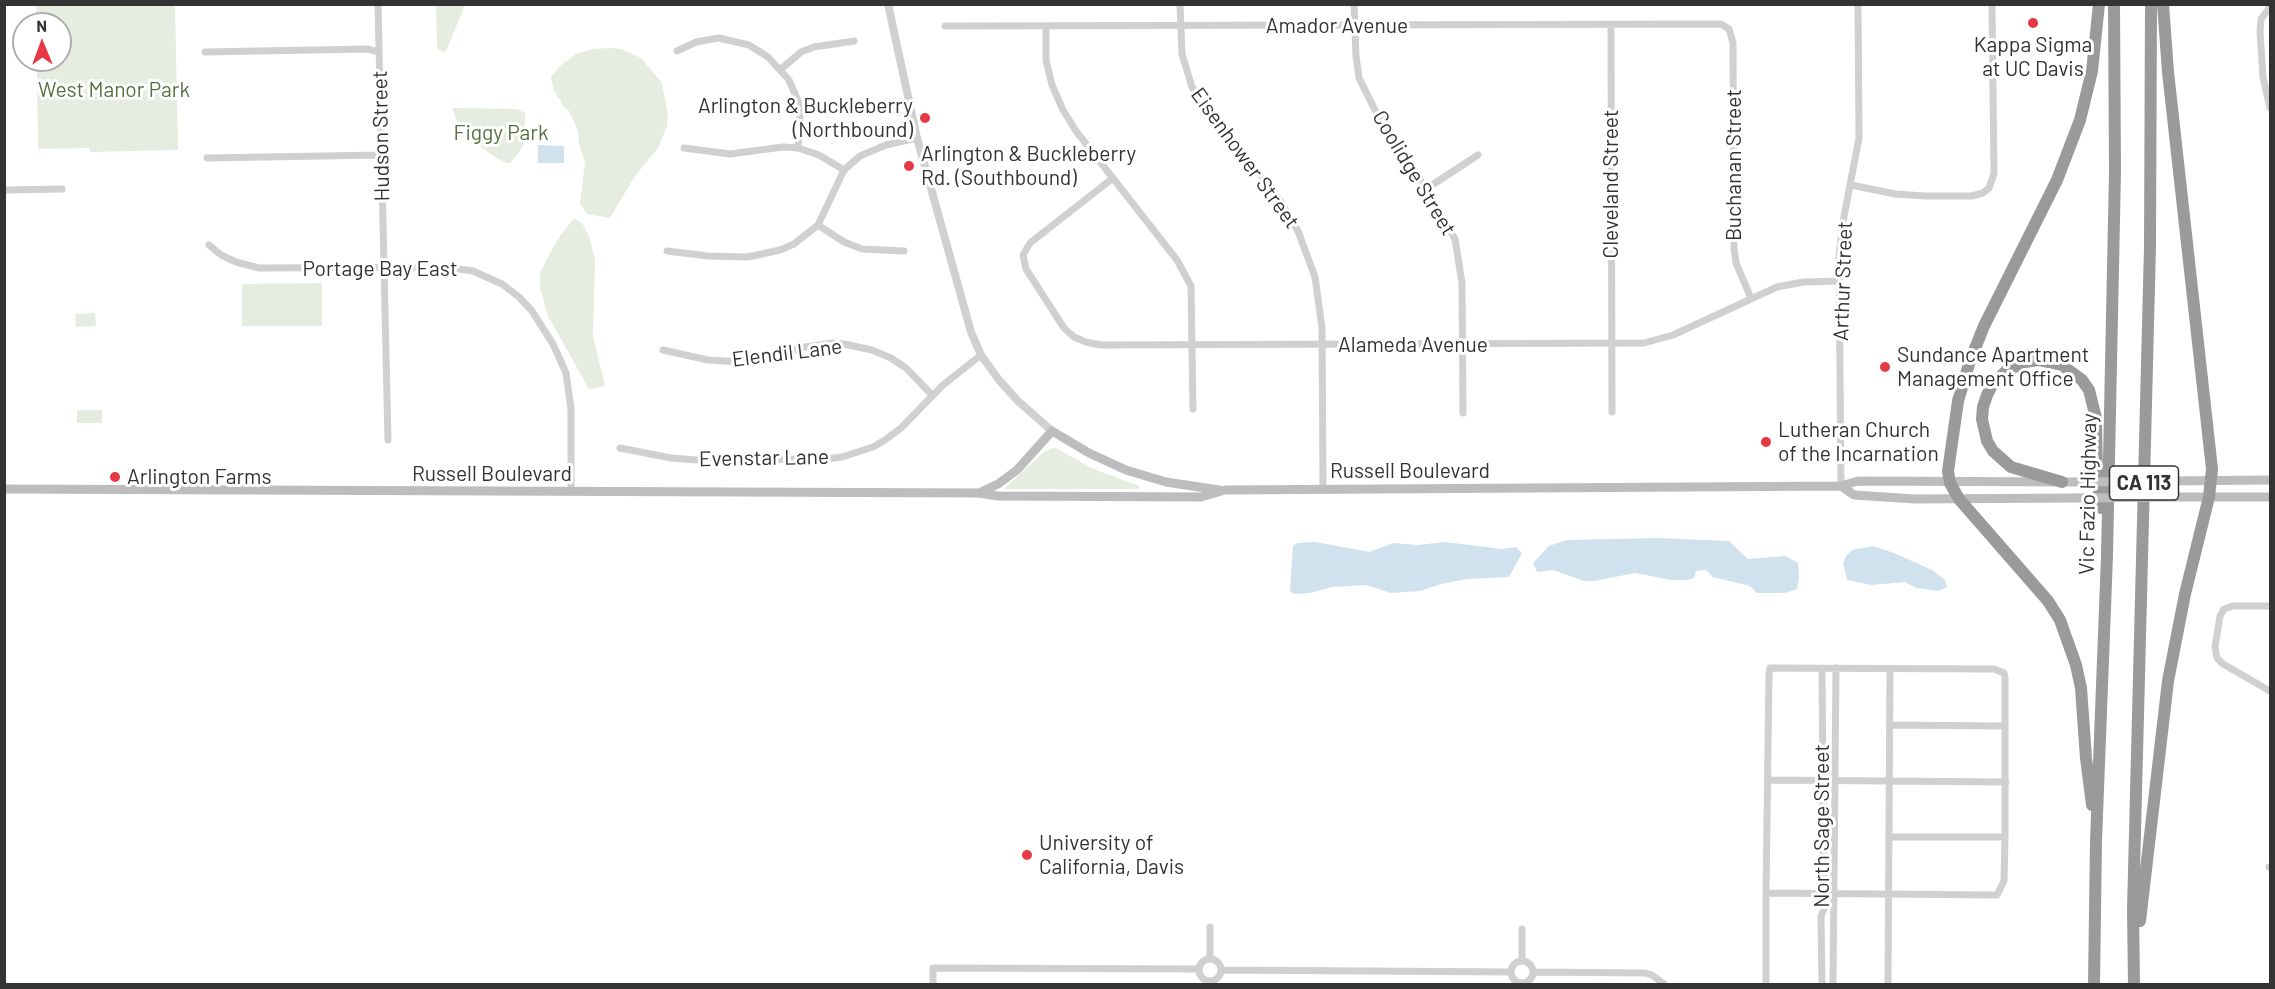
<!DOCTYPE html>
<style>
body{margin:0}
#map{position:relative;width:2275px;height:989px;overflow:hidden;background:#fff;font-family:Barlow,sans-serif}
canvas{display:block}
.frame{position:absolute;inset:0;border:6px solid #333;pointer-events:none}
.north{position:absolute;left:12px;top:12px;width:60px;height:60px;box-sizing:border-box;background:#fff;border:2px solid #adadad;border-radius:50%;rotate:359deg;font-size:16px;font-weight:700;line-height:24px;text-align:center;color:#333}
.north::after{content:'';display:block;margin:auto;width:21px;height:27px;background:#e63946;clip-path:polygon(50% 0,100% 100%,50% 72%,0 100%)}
</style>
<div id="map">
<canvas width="2275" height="989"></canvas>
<div class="frame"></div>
<div class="north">N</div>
</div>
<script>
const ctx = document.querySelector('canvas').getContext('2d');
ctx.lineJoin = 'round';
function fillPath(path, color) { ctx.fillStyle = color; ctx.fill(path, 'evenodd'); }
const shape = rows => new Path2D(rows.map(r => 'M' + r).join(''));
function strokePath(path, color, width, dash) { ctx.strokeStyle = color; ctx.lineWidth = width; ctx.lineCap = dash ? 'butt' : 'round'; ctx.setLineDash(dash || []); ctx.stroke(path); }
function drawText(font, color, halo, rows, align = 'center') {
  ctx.font = font + ' Barlow,sans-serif'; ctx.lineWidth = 6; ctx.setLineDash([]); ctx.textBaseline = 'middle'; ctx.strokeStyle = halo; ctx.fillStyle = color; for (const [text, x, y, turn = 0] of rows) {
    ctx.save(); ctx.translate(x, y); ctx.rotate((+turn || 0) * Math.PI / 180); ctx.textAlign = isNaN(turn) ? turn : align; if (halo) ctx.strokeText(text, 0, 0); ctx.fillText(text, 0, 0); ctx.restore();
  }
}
const green = shape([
 [36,5,175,5,178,150,90,152,90,148,38,149,37,60,60,60,60,24,37,24],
 [436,5,465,5,447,49,444,52,437,49],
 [610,48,621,49,641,58,662,83,668,115,667,126,658,148,635,176,610,218,587,214,580,204,585,162,579,144,578,131,569,111,562,105,561,100,557,97,556,92,554,92,551,77,561,65,576,54,593,49],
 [452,108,517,109,525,113,525,141,520,151,510,163,506,163,495,157,467,137,459,127],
 [574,218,582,223,589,236,595,260,593,336,605,386,589,389,548,316,540,288,540,273,550,253,560,236],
 [322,283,322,326,242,326,242,284],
 [95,313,96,326,76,327,75,314],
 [77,410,102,410,102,423,77,423],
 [1052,448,1056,448,1091,468,1139,486,1138,489,1004,489,1044,452]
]);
const water = shape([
 [538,145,564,146,564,163,538,163],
 [1657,538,1729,541,1748,559,1786,556,1798,563,1799,578,1797,589,1785,593,1757,593,1750,586,1713,577,1706,570,1696,571,1694,578,1688,580,1671,580,1635,573,1594,581,1584,581,1553,570,1537,572,1533,563,1549,546,1567,540],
 [1315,542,1370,552,1393,543,1418,545,1445,542,1502,549,1516,547,1522,553,1509,577,1467,579,1441,584,1420,591,1391,593,1366,585,1332,587,1310,593,1294,594,1290,591,1293,546,1297,543],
 [1873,546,1894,553,1932,570,1945,580,1947,587,1939,591,1916,588,1905,582,1871,585,1847,580,1843,563,1846,556,1852,550]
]);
const minor = shape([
 [378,4,388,440],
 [1180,4,1182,54,1192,87,1280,200,1298,231,1315,277,1322,328,1323,489],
 [1354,4,1356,56,1359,78,1375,110,1426,189,1455,239,1462,283,1463,413],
 [2270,7,2261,19,2260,32,2263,77,2270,108],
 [1611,25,1612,412],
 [945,26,1721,24,1729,29,1733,43,1734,248,1736,263,1751,298],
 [1046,26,1046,60,1052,85,1063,110,1076,131,1177,260,1191,286,1193,409],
 [677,51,696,42,719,38,749,45,768,57,789,80,798,101,800,118,798,148],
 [205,52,367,49,379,52],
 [781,69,801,52,814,47,854,41],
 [684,148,730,154,783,147,798,148,819,155,844,170],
 [207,158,381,155],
 [1113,178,1030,243,1023,255,1026,269,1064,328,1074,337,1086,342,1101,345,1644,343,1673,335,1777,287,1803,282,1839,281],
 [1851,185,1895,194,1925,196,1972,196,1983,193,1989,188,1994,174,1992,4],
 [1426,189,1478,155],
 [4,190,62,189],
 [818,225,844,242,862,249,904,251],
 [209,245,221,255,236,262,259,268,443,267,473,271,502,284,519,297,532,311,553,344,566,373,571,409,571,492],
 [667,251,708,256,748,257,780,250,794,244,818,225,844,170,860,156,886,145,917,138],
 [663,350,708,360,742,362,757,360,805,347,833,343,844,344,872,350,891,358,906,368,932,395],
 [620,448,671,458,696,460,825,459,842,457,873,447,885,440,901,428,943,385,981,355],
 [1841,486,1839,258,1842,227,1859,138,1858,4],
 [2270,606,2233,606,2224,609,2220,616,2215,647,2217,658,2223,664,2270,691],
 [1890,725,2005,726],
 [1768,780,2006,782],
 [1889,837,2005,837],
 [2269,867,2270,867],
 [1210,958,1210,927],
 '1199 970a11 11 0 1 1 22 0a11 11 0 1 1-22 0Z',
 '1511 972a11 11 0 1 1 22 0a11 11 0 1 1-22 0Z',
 [1522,961,1522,929],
 [1222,970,1511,972],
 [1534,972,1645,973,1652,975,1664,984],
 [933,984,933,968,1199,969],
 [1766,984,1766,893,1769,674,1770,668,1994,669,2004,673,2005,677,2005,837,2004,881,1997,895,1766,893],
 [1822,984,1821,917,1824,909,1822,668],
 [1833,984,1836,668],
 [1888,984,1890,669]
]);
const tertiary = shape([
 [888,4,917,138,971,332,981,355,999,380,1018,401,1052,431]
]);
const secondary = shape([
 [2165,481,2270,480],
 [1841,486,1854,495,1915,499,2077,498],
 [4,489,979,493,998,496,1201,497,1225,490,1841,486,1858,481,2078,482],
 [979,493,998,484,1017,470,1052,431,1089,453,1126,470,1166,482,1219,490],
 [2164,497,2270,497]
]);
const motorway = shape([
 [2062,482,2011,467,1993,451,1987,441,1982,419,1983,407,1987,395,1992,385,2006,371,2025,362,2038,360,2062,365,2082,380,2089,390,2096,418,2097,475,2101,508],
 [2092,805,2086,758,2081,688,2076,665,2060,620,2048,601,1959,499,1950,483,1948,471,1958,401,1970,361,1984,326,2057,180,2080,120,2092,71,2099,4],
 [2140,921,2168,681,2185,594,2209,497,2212,469,2168,72,2163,4],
 [2094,984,2096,841,2107,556,2115,172,2114,4],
 [2134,984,2133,910,2150,247,2151,4]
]);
const secondaryBridge = shape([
 [2078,482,2165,481],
 [2077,498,2164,497]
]);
const markers = [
 [2033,23,6,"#e63946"],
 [925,118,6,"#e63946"],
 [909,166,6,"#e63946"],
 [1885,367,6,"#e63946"],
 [1766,442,6,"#e63946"],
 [115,477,6,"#e63946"],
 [1027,855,6,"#e63946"]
];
const shields = [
 [2144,483,69]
];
const shieldNames = [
 ["CA 113",2144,483]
];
const streetNames = [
 ["Amador Avenue",1337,26],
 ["Hudson Street",381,136,-91],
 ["Eisenhower Street",1245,158,54],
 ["Buchanan Street",1734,165,-90],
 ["Coolidge Street",1414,173,59],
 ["Cleveland Street",1611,184,-90],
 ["Portage Bay East",380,269],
 ["Arthur Street",1843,281,-88],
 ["Alameda Avenue",1413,345],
 ["Elendil Lane",787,353,-7],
 ["Evenstar Lane",764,458,-1],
 ["Russell Boulevard",1410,471],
 ["Russell Boulevard",492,474],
 ["Vic Fazio Highway",2088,494,-89],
 ["North Sage Street",1822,826,-90]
];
const poiNames = [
 ["Kappa Sigma",2033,45,"center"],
 ["at UC Davis",2033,69,"center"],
 ["Arlington & Buckleberry",913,106,"right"],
 ["(Northbound)",913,130,"right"],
 ["Arlington & Buckleberry",921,154],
 ["Rd. (Southbound)",921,178],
 ["Sundance Apartment",1897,355],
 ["Management Office",1897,379],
 ["Lutheran Church",1778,430],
 ["of the Incarnation",1778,454],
 ["Arlington Farms",127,477],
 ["University of",1039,843],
 ["California, Davis",1039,867]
];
const parkNames = [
 ["West Manor Park",114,90],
 ["Figgy Park",501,133]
];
fillPath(green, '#e6ecdf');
fillPath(water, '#cfe2ee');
strokePath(minor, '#d0d0d0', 7);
strokePath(tertiary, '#d0d0d0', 8);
strokePath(secondary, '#bdbdbd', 9);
strokePath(motorway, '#9a9a9a', 12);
strokePath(secondaryBridge, '#bdbdbd', 9);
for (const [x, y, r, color] of markers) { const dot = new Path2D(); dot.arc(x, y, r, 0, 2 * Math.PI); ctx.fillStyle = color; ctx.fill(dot); strokePath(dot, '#fff', 2); }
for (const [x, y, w] of shields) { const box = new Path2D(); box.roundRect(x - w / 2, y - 17, w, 34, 4.5); ctx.fillStyle = '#fff'; ctx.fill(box); strokePath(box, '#333', 1.5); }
drawText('bold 20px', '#333', null, shieldNames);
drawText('21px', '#333', '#fff', streetNames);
drawText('21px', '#333', '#fff', poiNames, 'left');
drawText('21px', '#56703f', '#fff', parkNames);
</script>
